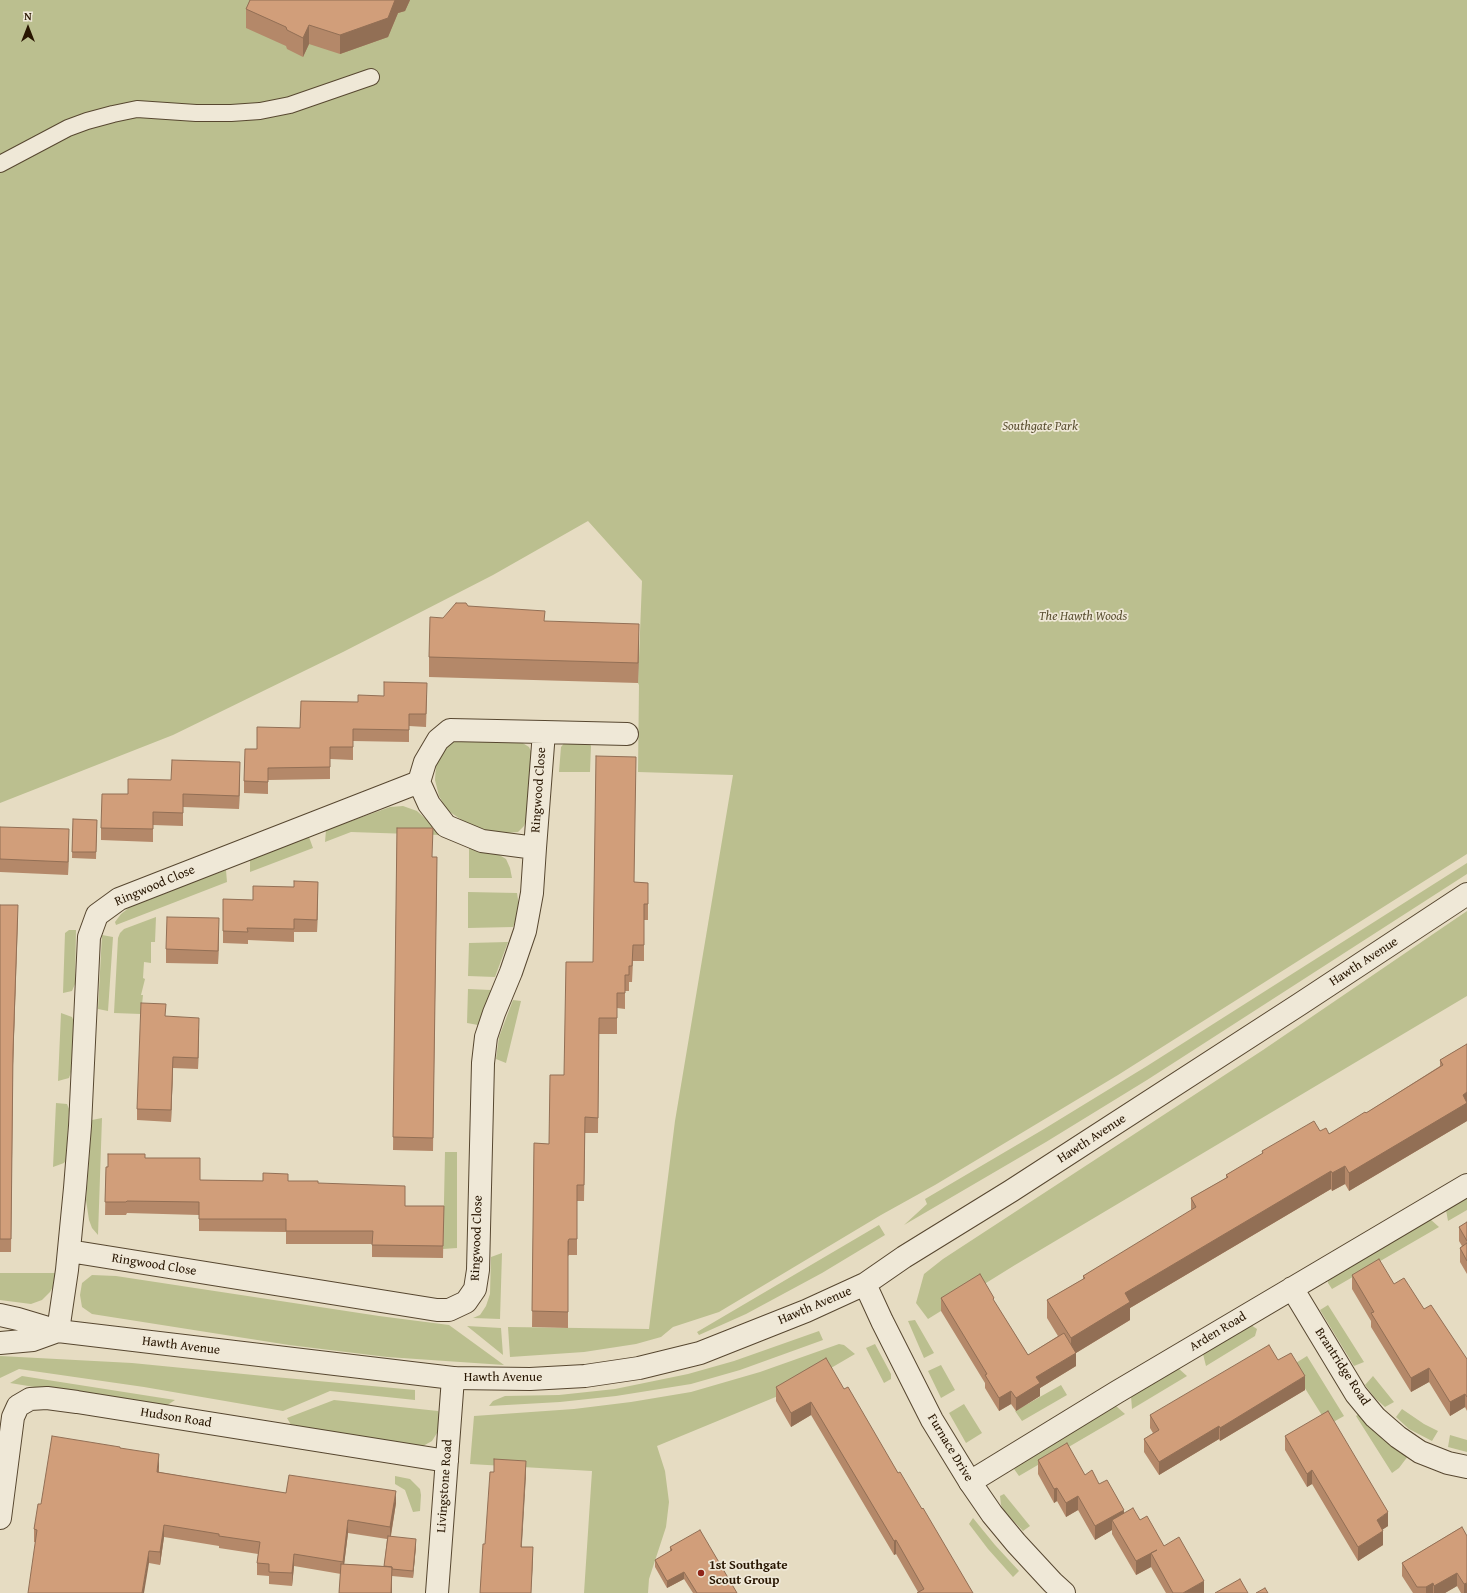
<!DOCTYPE html>
<style>
body{margin:0}
#map{position:relative;width:1467px;height:1593px;overflow:hidden;background:#e6dcc2;font-family:"Gentium Book Plus",serif}
canvas{display:block}
.north{position:absolute;left:8px;top:8px;width:40px;height:40px;-webkit-text-stroke:3px #efe8d7;paint-order:stroke;rotate:0deg;font-size:11px;font-weight:700;line-height:16px;text-align:center;color:#271500}
.north::after{content:'';display:block;margin:auto;width:14px;height:18px;background:#271500;clip-path:polygon(50% 0,100% 100%,50% 72%,0 100%)}
</style>
<div id="map">
<canvas width="1467" height="1593"></canvas>
<div class="north">N</div>
</div>
<script>
const ctx = document.querySelector('canvas').getContext('2d');
ctx.lineJoin = 'round';
function fillPath(path, color) { ctx.fillStyle = color; ctx.fill(path, 'evenodd'); }
const shape = rows => new Path2D(rows.map(r => 'M' + r).join(''));
function strokePath(path, color, width, dash) { ctx.strokeStyle = color; ctx.lineWidth = width; ctx.lineCap = dash ? 'butt' : 'round'; ctx.setLineDash(dash || []); ctx.stroke(path); }
function drawText(font, color, halo, rows, align = 'center') {
  ctx.font = font + ' "Gentium Book Plus",serif'; ctx.lineWidth = 3.5; ctx.setLineDash([]); ctx.textBaseline = 'middle'; ctx.strokeStyle = halo; ctx.fillStyle = color; for (const [text, x, y, turn = 0] of rows) {
    ctx.save(); ctx.translate(x, y); ctx.rotate((+turn || 0) * Math.PI / 180); ctx.textAlign = isNaN(turn) ? turn : align; if (halo) ctx.strokeText(text, 0, 0); ctx.fillText(text, 0, 0); ctx.restore();
  }
}
const green = shape([
 [0,0,1467,0,1467,854,1118,1075,935,1185,881,1215,719,1312,673,1327,661,1337,636,1344,584,1352,510,1357,508,1327,649,1329,675,1121,733,775,638,772,639,685,638,683,642,581,588,521,493,575,343,652,173,735,0,803],
 [455,741,521,742,529,747,533,756,527,818,524,826,518,832,506,833,490,832,472,827,447,810,439,796,435,780,436,765,447,747],
 [566,741,589,742,591,746,590,772,559,772,561,747],
 [403,806,417,811,429,822,440,835,351,832,325,842,326,830,390,807],
 [309,837,313,848,250,872,250,860],
 [469,846,496,853,506,859,510,868,512,878,469,878],
 [1467,863,1467,874,1147,1080,1046,1142,904,1225,927,1204,925,1199,1044,1129,1147,1066],
 [226,870,227,882,116,925,115,922,121,914,130,907,141,901],
 [468,892,517,893,519,906,517,917,513,927,468,928],
 [1467,911,1467,996,1015,1265,928,1319,916,1303,924,1274,943,1259,1263,1050],
 [156,917,155,942,151,942,151,963,144,962,143,978,145,979,141,995,143,995,141,1014,114,1013,118,938,120,933,124,929],
 [69,930,76,930,75,984,72,991,63,993,65,933],
 [102,935,113,937,108,1011,98,1009],
 [508,942,495,977,468,976,469,943],
 [468,989,491,990,478,1025,467,1023],
 [513,1000,521,1001,506,1063,496,1059,499,1037],
 [61,1013,72,1017,74,1022,71,1072,69,1078,58,1081],
 [56,1103,67,1104,69,1109,66,1160,64,1163,53,1167],
 [102,1118,98,1235,92,1228,89,1220,86,1200,92,1120],
 [445,1152,457,1152,457,1248,443,1249],
 [1467,1197,1467,1210,1448,1221,1446,1210],
 [1430,1219,1439,1227,1332,1289,1328,1283,1328,1279],
 [879,1225,885,1235,822,1273,746,1314,699,1335,697,1332],
 [502,1253,500,1319,473,1318,480,1315,486,1306,490,1294,491,1257],
 [0,1273,57,1273,54,1285,50,1292,42,1300,31,1304,0,1300],
 [92,1275,116,1276,379,1316,449,1325,504,1365,387,1357,289,1345,92,1314,82,1307,80,1295,82,1283],
 [1328,1305,1364,1362,1354,1366,1320,1310],
 [915,1320,934,1353,924,1358,908,1321],
 [1251,1325,1257,1329,1255,1336,1206,1366,1203,1354],
 [467,1326,501,1328,503,1355],
 [819,1331,823,1340,740,1370,691,1384,616,1396,560,1402,489,1406,493,1401,505,1396,559,1395,615,1389,688,1374,734,1361],
 [839,1344,844,1345,855,1354,795,1389,657,1446,665,1471,669,1502,666,1527,649,1579,648,1593,584,1593,592,1471,470,1464,474,1416,574,1409,631,1402,691,1392,760,1372],
 [875,1344,891,1374,891,1379,884,1383,866,1348],
 [0,1356,132,1363,264,1376,415,1390,415,1400,330,1391,283,1411,144,1387,19,1369,0,1378],
 [1307,1356,1344,1416,1328,1425,1291,1366],
 [941,1365,955,1390,941,1398,928,1371],
 [1178,1368,1187,1376,1132,1409,1131,1396],
 [22,1376,175,1400,163,1408,10,1383],
 [1373,1376,1394,1402,1385,1407,1375,1398,1365,1385],
 [1061,1385,1067,1395,1022,1421,1015,1411],
 [334,1400,438,1411,440,1421,437,1433,432,1441,423,1446,414,1446,294,1430,287,1418],
 [964,1404,982,1433,966,1443,949,1413],
 [1116,1406,1125,1414,1019,1476,1014,1469,1014,1465],
 [1402,1409,1424,1424,1438,1431,1432,1441,1409,1429,1396,1417],
 [1360,1413,1408,1456,1399,1468,1392,1473,1356,1416],
 [1450,1435,1467,1440,1467,1452,1448,1447],
 [395,1476,410,1479,420,1489,421,1495,420,1511,413,1512,405,1490,395,1484],
 [1004,1494,1030,1526,1023,1531,1005,1512,1001,1505,1000,1496],
 [973,1518,995,1545,1019,1571,1013,1577,988,1549,969,1524]
]);
const service = shape([
 [0,164,68,128,87,121,113,114,137,109,196,113,231,113,260,111,290,105,371,77]
]);
const minor = shape([
 [535,848,544,732,627,734],
 [69,1251,437,1310,449,1310,466,1302,475,1289,478,1270,483,1063,486,1037,494,1013,511,972,525,931,532,893,535,848,482,841,446,826,429,804,419,782,425,762,438,740,450,730,544,732],
 [1292,1288,1356,1394,1375,1417,1398,1437,1420,1452,1448,1463,1467,1467],
 [58,1331,67,1270,75,1188,80,1126,89,937,97,915,119,899,419,782],
 [970,1482,1117,1392,1467,1185],
 [0,1518,13,1417,18,1406,30,1399,47,1398,77,1402,447,1461],
 [437,1593,453,1378]
]);
const tertiary = shape([
 [865,1284,882,1321,932,1420,970,1482,992,1514,1016,1543,1053,1583,1064,1593],
 [0,1315,18,1319,58,1331,453,1378,530,1379,585,1376,639,1368,700,1353,806,1311,865,1284,904,1257,1011,1191,1300,1004,1467,894],
 [0,1343,33,1340,58,1331]
]);
const wall = shape([
 [250,0,410,0,405,11,398,13,388,37,340,54,309,44,303,57,287,49,286,46,246,28,246,9],
 [468,606,545,621,639,644,638,683,429,677,429,657,443,618],
 [427,695,426,727,409,726,409,742,353,741,353,760,330,759,330,779,268,780,268,794,244,793,244,781,257,749,300,728,358,702,384,696],
 [240,775,239,809,183,807,183,826,153,825,153,842,101,840,101,828,128,794,171,780],
 [73,819,97,820,96,859,72,858],
 [0,827,69,841,68,875,0,872],
 [397,828,432,857,437,857,433,1151,393,1150],
 [634,882,648,883,648,920,644,920,644,961,633,961,632,982,629,982,629,991,625,991,625,1009,617,1008,617,1034,599,1034,598,1133,585,1133,584,1201,577,1201,577,1255,569,1255,568,1256,568,1328,532,1327,534,1143,549,1144,593,962],
 [318,894,317,932,294,932,294,942,248,940,248,944,223,943,223,899,253,900],
 [0,905,18,918,13,1065,11,1252,0,1252],
 [219,932,218,964,166,963,166,949],
 [166,1016,199,1029,198,1069,173,1068,171,1122,137,1120,137,1109],
 [1467,1044,1467,1121,1349,1191,1345,1184,1332,1191,1331,1189,1130,1308,1130,1320,1076,1353,1076,1366,1040,1388,1040,1396,1016,1411,1011,1404,999,1411,985,1388,985,1383,941,1311,941,1298,994,1301,1028,1355,1058,1336,1047,1318,1047,1300,1083,1279,1083,1276,1191,1211,1191,1198,1226,1178,1226,1175,1262,1154,1262,1151,1320,1131,1329,1134,1366,1113,1440,1066,1440,1060],
 [145,1158,200,1180,288,1181,318,1183,405,1206,444,1206,443,1258,372,1257,372,1244,286,1244,286,1232,199,1231,199,1215,127,1213,126,1215,105,1215,106,1167],
 [1467,1222,1467,1274,1460,1262,1460,1248,1462,1246,1459,1241,1459,1227],
 [1352,1275,1394,1284,1424,1309,1467,1359,1467,1411,1465,1407,1450,1416,1429,1382,1411,1392,1371,1327,1371,1321,1352,1289],
 [1278,1360,1305,1390,1220,1441,1219,1439,1159,1475,1144,1452,1144,1439,1153,1433,1150,1428,1150,1415],
 [776,1387,844,1389,898,1473,973,1593,918,1592,896,1554,894,1555,811,1415,791,1427,776,1401],
 [1285,1436,1388,1526,1382,1530,1383,1545,1358,1561,1312,1484,1307,1487,1285,1450],
 [120,1448,159,1466,159,1472,236,1485,286,1493,396,1503,391,1536,416,1546,413,1578,392,1576,392,1593,339,1593,341,1574,294,1566,292,1586,269,1584,269,1576,257,1575,257,1563,258,1554,219,1548,219,1546,164,1537,160,1565,34,1542,34,1529,41,1504],
 [348,1533,387,1539,384,1566,344,1564],
 [1038,1460,1085,1475,1099,1484,1124,1514,1140,1520,1164,1546,1204,1593,1166,1593,1151,1567,1136,1575,1112,1534,1112,1530,1095,1540,1078,1510,1066,1517,1057,1501,1054,1503,1038,1474],
 [1462,1527,1467,1593,1461,1593,1457,1586,1445,1593,1413,1593,1402,1576,1402,1563],
 [670,1547,737,1593,693,1593,684,1579,667,1588,655,1567,655,1560,670,1552]
]);
const shadedWall = shape([
 [395,0,410,0,405,11,398,13,388,37,340,54,340,35],
 [309,25,309,44,303,57,303,38],
 [639,624,639,644,638,683,638,663],
 [240,762,240,775,239,809,239,796],
 [69,829,69,841,68,875,68,862],
 [318,882,318,894,317,932,317,920],
 [18,905,13,1065,11,1252,13,1052],
 [219,918,219,932,218,964,218,951],
 [199,1018,199,1029,198,1069,198,1058],
 [173,1057,173,1068,171,1122,171,1110],
 [1467,1092,1467,1121,1349,1191,1349,1173],
 [1345,1166,1345,1184,1332,1191,1332,1173],
 [1331,1171,1331,1189,1130,1308,1130,1320,1071,1356,1071,1338,1125,1293],
 [569,1239,568,1256,568,1328,568,1241],
 [1076,1353,1076,1366,1040,1388,1040,1396,1016,1411,1016,1398,1036,1377],
 [1429,1368,1429,1382,1411,1392,1411,1378],
 [1305,1376,1305,1390,1220,1441,1220,1428],
 [1011,1391,1011,1404,999,1411,999,1398],
 [1465,1394,1465,1407,1450,1416,1450,1402],
 [811,1402,811,1415,791,1427,791,1413],
 [1219,1426,1219,1439,1159,1475,1159,1462],
 [159,1454,159,1466,157,1484,157,1472],
 [526,1461,526,1475,521,1560,521,1547],
 [1312,1470,1312,1484,1307,1487,1307,1474],
 [1057,1488,1057,1501,1054,1503,1054,1489],
 [396,1491,396,1503,390,1540,390,1527],
 [1078,1496,1078,1510,1066,1517,1066,1503],
 [1124,1510,1124,1524,1112,1520,1112,1530,1095,1540,1095,1526],
 [1388,1512,1388,1526,1377,1533,1377,1520],
 [348,1520,348,1533,343,1574,343,1562],
 [164,1525,164,1537,160,1565,160,1552],
 [1383,1531,1383,1545,1358,1561,1358,1547],
 [416,1539,416,1546,413,1578,413,1571],
 [896,1540,896,1554,894,1555,894,1541],
 [533,1547,533,1561,531,1593],
 [1157,1550,1151,1553,1151,1567,1136,1575,1136,1561],
 [149,1551,149,1563,144,1593,142,1593],
 [294,1554,294,1566,292,1586,292,1573],
 [392,1567,392,1593,391,1593],
 [684,1572,684,1579,667,1588,667,1581],
 [1457,1573,1457,1586,1445,1593,1434,1593,1434,1586],
 [1204,1581,1204,1593,1183,1593],
 [1433,1583,1433,1593,1426,1593,1426,1587],
 [1467,1583,1467,1593,1464,1593,1464,1584]
]);
const building = shape([
 [250,0,395,0,388,18,340,35,309,25,303,38,287,30,286,27,246,9,250,0],
 [456,603,466,603,468,606,545,611,544,621,639,624,638,663,429,657,430,617,443,618,456,603],
 [384,682,427,683,426,714,409,714,409,730,353,729,353,747,330,747,330,767,268,768,268,782,244,781,245,749,257,749,257,727,300,728,301,701,358,702,358,695,384,696,384,682],
 [596,756,636,757,634,882,648,883,648,904,644,904,644,945,633,945,632,966,629,966,629,975,625,975,625,993,617,993,617,1018,599,1018,598,1118,585,1117,584,1185,577,1185,577,1239,569,1239,568,1241,568,1312,532,1311,534,1143,549,1144,550,1075,564,1075,566,962,593,962,596,756],
 [172,760,240,762,239,796,183,794,183,813,153,812,153,829,101,828,102,794,128,794,128,779,171,780,172,760],
 [73,819,97,820,96,852,72,852,73,819],
 [0,827,69,829,68,862,0,859,0,827],
 [397,828,433,828,432,857,437,857,433,1138,393,1137,397,828],
 [294,881,318,882,317,920,294,919,294,929,247,928,248,932,223,931,223,899,253,900,253,886,294,887,294,881],
 [0,905,18,905,13,1052,11,1239,0,1239,0,905],
 [167,917,219,918,218,951,166,949,167,917],
 [141,1003,166,1004,165,1016,199,1018,198,1058,173,1057,171,1110,137,1109,141,1003],
 [1467,1044,1467,1092,1463,1095,1467,1103,1349,1173,1345,1166,1332,1173,1331,1171,1125,1293,1130,1302,1071,1338,1047,1300,1085,1278,1083,1276,1196,1207,1191,1198,1228,1177,1226,1175,1263,1153,1262,1151,1314,1121,1320,1131,1326,1128,1329,1134,1365,1112,1366,1113,1443,1065,1440,1060,1467,1044],
 [108,1154,145,1154,145,1158,200,1158,200,1180,263,1181,263,1173,288,1174,288,1181,318,1181,318,1183,405,1186,405,1206,444,1206,443,1246,372,1245,373,1231,286,1231,286,1219,199,1219,199,1202,127,1201,126,1202,105,1202,106,1167,108,1167,108,1154],
 [1467,1222,1467,1241,1459,1227,1467,1222],
 [1467,1243,1467,1261,1460,1248,1467,1243],
 [1379,1259,1394,1284,1404,1278,1424,1309,1431,1305,1467,1359,1467,1397,1465,1394,1450,1402,1429,1368,1411,1378,1371,1313,1374,1312,1352,1275,1379,1259],
 [980,1274,994,1298,993,1299,1028,1355,1064,1333,1076,1353,1036,1377,1040,1383,1016,1398,1011,1391,999,1398,985,1375,987,1374,941,1298,980,1274],
 [1269,1345,1278,1360,1291,1353,1305,1376,1220,1428,1219,1426,1159,1462,1144,1439,1159,1430,1150,1415,1269,1345],
 [826,1358,844,1389,848,1387,898,1473,900,1472,922,1509,923,1508,973,1593,917,1593,924,1589,896,1540,894,1541,811,1402,791,1413,776,1387,826,1358],
 [1328,1411,1388,1512,1377,1520,1383,1531,1358,1547,1312,1470,1307,1474,1285,1436,1328,1411],
 [52,1436,120,1447,120,1448,159,1454,157,1472,236,1485,286,1493,289,1475,396,1491,390,1527,348,1520,343,1562,294,1554,292,1573,269,1572,269,1564,257,1563,260,1542,219,1536,219,1534,164,1525,160,1552,149,1551,142,1593,28,1593,37,1530,34,1529,38,1504,41,1504,52,1436],
 [1067,1443,1085,1475,1092,1470,1099,1484,1107,1480,1124,1510,1095,1526,1078,1496,1066,1503,1057,1488,1054,1489,1038,1460,1067,1443],
 [494,1459,526,1461,521,1547,533,1547,531,1593,480,1593,483,1544,485,1544,490,1472,494,1472,494,1459],
 [1133,1508,1140,1520,1147,1516,1164,1546,1179,1537,1204,1581,1183,1593,1173,1593,1151,1553,1157,1550,1136,1561,1112,1520,1133,1508],
 [1462,1527,1467,1536,1467,1583,1464,1584,1457,1573,1434,1586,1433,1583,1426,1587,1417,1587,1402,1563,1462,1527],
 [700,1530,737,1593,697,1593,684,1572,667,1581,655,1560,672,1550,670,1547,700,1530],
 [388,1536,416,1539,413,1571,392,1569,392,1567,384,1566,388,1536],
 [341,1564,392,1567,391,1593,339,1593,341,1564],
 [1240,1579,1248,1593,1215,1593,1240,1579],
 [1265,1588,1268,1593,1256,1593,1265,1588]
]);
const markers = [
 [701,1573,4,"#8f2418"]
];
const parkNames = [
 ["Southgate Park",1040,427],
 ["The Hawth Woods",1083,617]
];
const streetNames = [
 ["Ringwood Close",539,790,-86],
 ["Ringwood Close",155,886,-23],
 ["Hawth Avenue",1364,962,-33],
 ["Hawth Avenue",1092,1139,-33],
 ["Ringwood Close",477,1238,-88],
 ["Ringwood Close",154,1265,9],
 ["Hawth Avenue",815,1306,-23],
 ["Arden Road",1218,1332,-31],
 ["Hawth Avenue",181,1346,7],
 ["Brantridge Road",1342,1367,57],
 ["Hawth Avenue",503,1378],
 ["Hudson Road",176,1418,9],
 ["Furnace Drive",950,1448,59],
 ["Livingstone Road",445,1486,-86]
];
const poiNames = [
 ["1st Southgate",709,1566],
 ["Scout Group",709,1581]
];
fillPath(green, '#bbbf8f');
strokePath(service, '#574730', 18);
strokePath(minor, '#574730', 24);
strokePath(tertiary, '#574730', 24);
strokePath(service, '#efe8d7', 16);
strokePath(minor, '#efe8d7', 22);
strokePath(tertiary, '#efe8d7', 22);
fillPath(wall, '#b48869');
fillPath(shadedWall, '#926f55');
fillPath(building, '#d19e7a');
strokePath(building, '#926f55', 1);
for (const [x, y, r, color] of markers) { const dot = new Path2D(); dot.arc(x, y, r, 0, 2 * Math.PI); ctx.fillStyle = color; ctx.fill(dot); strokePath(dot, '#efe8d7', 1.5); }
drawText('italic 13px', '#5b5032', '#efe8d7', parkNames);
drawText('13px', '#271500', '#efe8d7', streetNames);
drawText('bold 13px', '#271500', '#efe8d7', poiNames, 'left');
</script>
